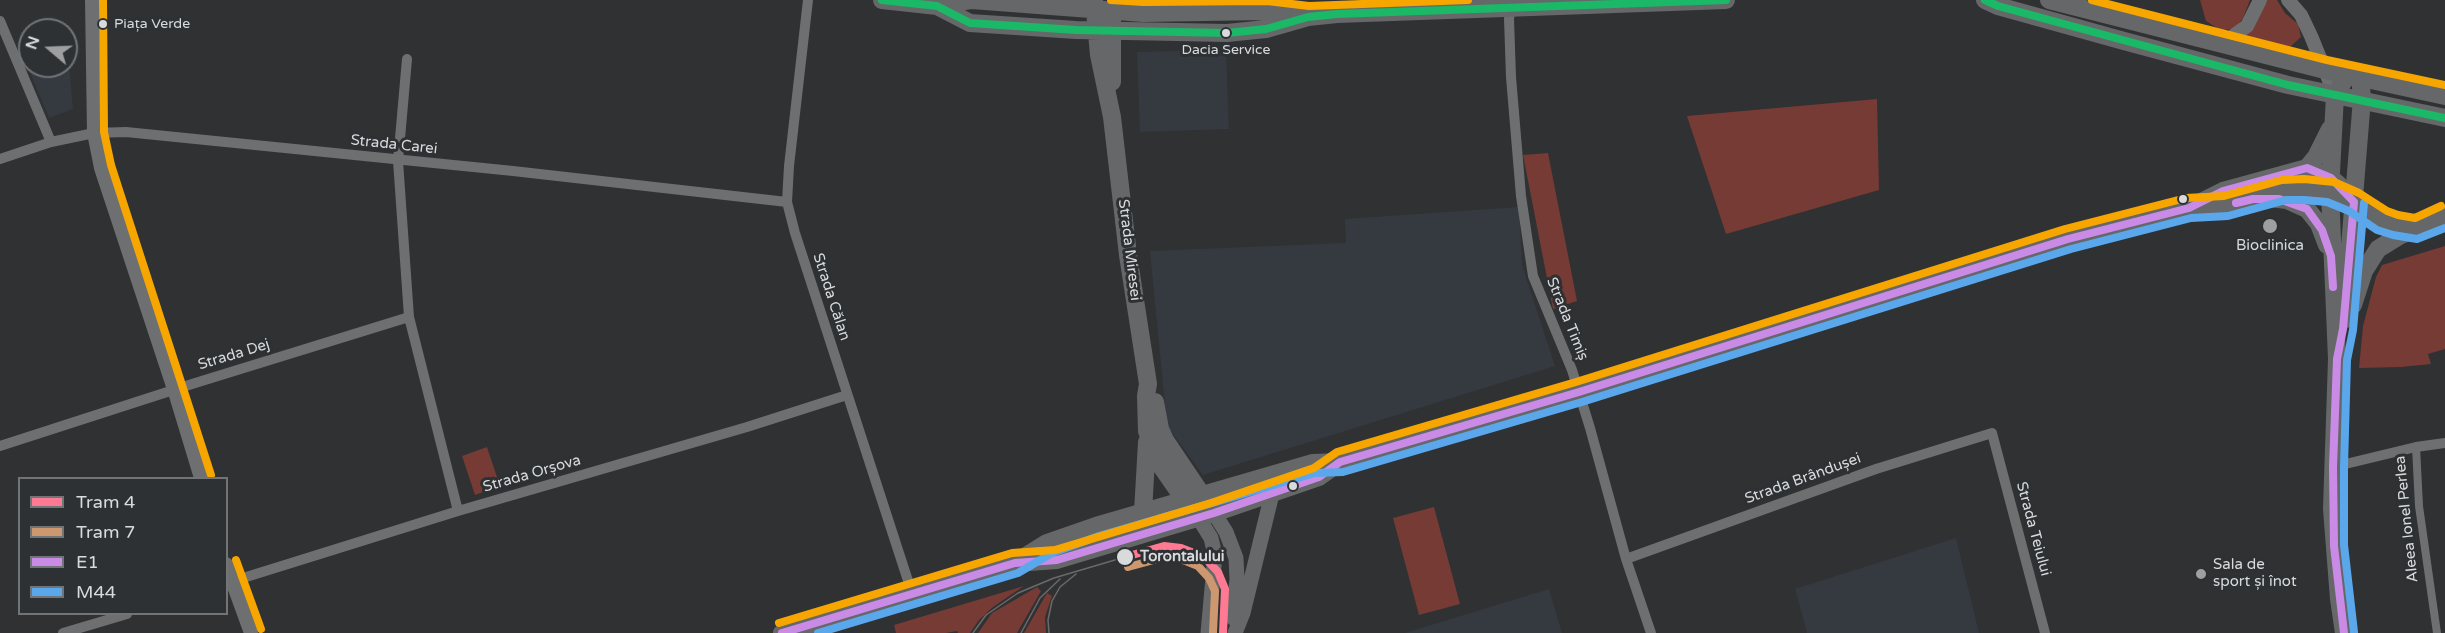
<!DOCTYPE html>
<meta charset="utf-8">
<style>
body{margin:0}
#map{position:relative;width:2445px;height:633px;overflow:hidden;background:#2f3133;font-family:"Varela Round",sans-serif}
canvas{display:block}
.legend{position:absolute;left:18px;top:477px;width:210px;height:138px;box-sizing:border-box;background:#2e3134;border:2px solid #727577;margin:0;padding:8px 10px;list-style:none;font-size:18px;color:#d8dadc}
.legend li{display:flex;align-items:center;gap:12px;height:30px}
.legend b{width:30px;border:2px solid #727577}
.north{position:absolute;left:18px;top:18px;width:60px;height:60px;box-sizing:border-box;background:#2e3134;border:2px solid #727577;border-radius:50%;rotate:289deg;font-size:16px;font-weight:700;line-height:24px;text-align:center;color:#d8dadc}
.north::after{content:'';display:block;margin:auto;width:21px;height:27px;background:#9d9fa1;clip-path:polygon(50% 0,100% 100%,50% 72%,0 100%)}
</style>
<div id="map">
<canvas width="2445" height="633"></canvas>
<ul class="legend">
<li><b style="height:8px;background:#fe7a93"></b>Tram 4</li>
<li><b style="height:8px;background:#cd976f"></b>Tram 7</li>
<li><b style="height:8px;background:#ca8be6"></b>E1</li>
<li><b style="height:8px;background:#5aa8eb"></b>M44</li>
</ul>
<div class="north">N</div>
</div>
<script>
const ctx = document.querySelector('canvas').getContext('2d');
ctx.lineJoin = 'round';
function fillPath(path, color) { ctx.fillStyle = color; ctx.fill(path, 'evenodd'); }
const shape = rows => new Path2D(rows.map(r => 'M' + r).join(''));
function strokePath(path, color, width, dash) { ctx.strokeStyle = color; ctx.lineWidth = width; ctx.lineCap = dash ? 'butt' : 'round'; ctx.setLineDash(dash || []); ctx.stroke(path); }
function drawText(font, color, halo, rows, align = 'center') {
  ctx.font = font + ' "Varela Round",sans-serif'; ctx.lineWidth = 6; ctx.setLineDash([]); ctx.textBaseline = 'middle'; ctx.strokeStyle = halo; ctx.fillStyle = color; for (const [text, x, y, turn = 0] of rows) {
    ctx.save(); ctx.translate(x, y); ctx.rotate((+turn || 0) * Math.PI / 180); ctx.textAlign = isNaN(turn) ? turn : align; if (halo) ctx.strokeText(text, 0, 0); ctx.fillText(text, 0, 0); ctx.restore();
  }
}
const built = shape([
 [66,28,73,109,49,118,19,46,30,42,30,66,66,66,66,30,60,30],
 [1226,50,1229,129,1140,132,1137,52],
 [1519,207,1522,265,1555,366,1203,475,1167,426,1150,251,1346,243,1345,219],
 [1956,538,1979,633,1807,633,1795,589],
 [1549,589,1562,633,1405,633]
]);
const green = shape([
 [2200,0,2250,0,2243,18,2235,29,2220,30,2206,21],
 [2267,0,2277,0,2285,13,2298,24,2301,37,2290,47,2245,37,2255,25],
 [1877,99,1879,190,1726,234,1687,116],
 [1548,153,1577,301,1553,309,1523,155],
 [2445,246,2445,349,2428,354,2431,364,2401,367,2359,368,2363,326,2376,277,2382,265],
 [487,447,500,486,475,495,462,456],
 [1434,507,1460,604,1419,615,1393,518],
 [1024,586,993,607,979,620,970,633,958,633,957,631,946,633,896,633,894,625],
 [1037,587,1041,591,1017,633,978,633,992,613],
 [1047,593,1052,596,1045,617,1046,633,1024,633]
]);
const pedestrian = shape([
 [2416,447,2419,506,2437,633]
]);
const minor = shape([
 [808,0,789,166,787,202,795,233,912,593],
 [1511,7,1509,19,1511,77,1521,196,1533,276,1572,370,1590,428,1626,559,1651,633],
 [0,21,51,142],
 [407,59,398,161,409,317,458,511],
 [0,159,51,142,94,133,126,132,513,171,787,202],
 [0,446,192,384,409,317],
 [2333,467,2416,447,2445,443],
 [1626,559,1876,469,1992,433,2045,633],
 [227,583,458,511,747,427,847,395],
 [63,633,127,614]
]);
const tertiary = shape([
 [92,0,94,133,101,168,174,389,201,478],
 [2288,0,2301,15,2311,36,2335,95],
 [2222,44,2247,26,2260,0],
 [226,564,251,633]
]);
const secondary = shape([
 [1214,513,1226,532,1236,558,1237,579,1233,618],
 [1198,517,1211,538,1215,555,1208,633],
 [1235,633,1243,613,1272,494]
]);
const primary = shape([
 [882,0,937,6,972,0,1143,13,1266,11,1301,16],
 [1094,0,1099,55,1112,117,1128,255,1148,384,1146,396,1147,431,1159,463,1191,509],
 [1985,0,1998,6,2124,41,2288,85,2445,118],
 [2049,0,2325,70,2445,96],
 [937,6,970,23,1076,30,1227,33,1266,29,1308,17,1337,14,1726,0],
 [1112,82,1112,20],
 [2307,168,2316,157,2330,129],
 [2270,198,2287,200,2307,209,2319,224,2327,245],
 [2195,205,2223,191,2307,168,2331,178,2339,185],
 [2353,305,2364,271,2378,249,2399,236,2445,216],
 [2344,320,2362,99,2361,87],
 [1155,402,1160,429,1165,440,1208,504],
 [1143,512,1147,442],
 [1015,563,1047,543,1096,526,1313,463,1340,462,1579,392,2068,239,2189,208,2226,206,2284,190,2304,189,2330,192,2354,202,2382,221,2416,229],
 [782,633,1015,563,1057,560,1214,513,1319,477,1340,462],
 [2344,633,2339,599,2332,509,2337,359,2330,192,2335,95,2345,79,2355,75]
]);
const tram = shape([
 [973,633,986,615,1018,593,1054,578,1125,557],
 [1021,633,1040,598,1060,579],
 [1049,633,1048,620,1052,601,1060,587,1076,574]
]);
const bus1 = shape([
 [2236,203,2253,199,2279,199,2307,209,2322,230,2331,256,2333,287],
 [782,633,1015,563,1057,560,1214,513,1319,477,1340,462,1579,392,2068,239,2189,208,2223,191,2307,168,2331,178,2354,202,2343,329,2337,359,2333,467,2334,546,2344,633]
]);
const bus2 = shape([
 [2354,632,2344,545,2344,467,2347,360,2353,330,2364,203],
 [818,633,1018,573,1052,553,1099,536,1315,473,1343,472,1582,402,2071,249,2191,218,2228,216,2286,200,2304,200,2327,202,2349,211,2377,230,2393,235,2417,239,2445,228]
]);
const bus3 = shape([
 [103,0,104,132,111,165,211,475],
 [1111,0,1143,2,1267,1,1309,6,1468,0],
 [2092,0,2327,60,2445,85],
 [236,560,261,629],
 [779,623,1012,553,1055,550,1211,503,1314,468,1337,452,1576,382,2065,229,2186,198,2224,196,2282,180,2304,179,2334,182,2359,193,2387,211,2398,215,2415,218,2441,206]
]);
const bus4 = shape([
 [882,0,937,6,970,23,1076,30,1227,33,1266,29,1308,17,1337,14,1726,0],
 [1985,0,1998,6,2288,85,2445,118]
]);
const tram1 = shape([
 [1125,557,1164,546,1181,548,1204,557,1218,572,1225,589,1223,633]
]);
const tram2 = shape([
 [1128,567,1165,557,1178,558,1198,566,1209,578,1215,591,1213,632]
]);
const markers = [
 [103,24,5,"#d8dadc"],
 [1226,33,5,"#d8dadc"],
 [2183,199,5,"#d8dadc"],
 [2270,226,8,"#9d9fa1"],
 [1293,486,5,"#d8dadc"],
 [1125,557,9,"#d8dadc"],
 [2201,574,6,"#9d9fa1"]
];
const busNames = [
 ["Piața Verde",114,24],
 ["Dacia Service",1226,50,"center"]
];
const streetNames = [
 ["Strada Carei",394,145,6],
 ["Strada Miresei",1129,250,83],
 ["Strada Călan",831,297,72],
 ["Strada Timiș",1567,319,68],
 ["Strada Dej",234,355,-17],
 ["Strada Orșova",532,474,-16],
 ["Strada Brândușei",1803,479,-20],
 ["Aleea Ionel Perlea",2407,519,-96],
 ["Strada Teiului",2033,529,75]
];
const poiNames = [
 ["Bioclinica",2270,246],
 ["Sala de",2213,565,"left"],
 ["sport și înot",2213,582,"left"]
];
const stopNames = [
 ["Torontalului",1140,557]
];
fillPath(built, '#353a41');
fillPath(green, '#753b34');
strokePath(pedestrian, '#6e6f70', 8);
strokePath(minor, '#6e6f70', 10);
strokePath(tertiary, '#6e6f70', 14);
strokePath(secondary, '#666869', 15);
strokePath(primary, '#656768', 18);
strokePath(tram, '#6a6a6b', 1.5);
strokePath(bus1, '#ca8be6', 8);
strokePath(bus2, '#5aa8eb', 8);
strokePath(bus3, '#f7a600', 8);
strokePath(bus4, '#1ab867', 8);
strokePath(tram1, '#fe7a93', 8);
strokePath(tram2, '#cd976f', 8);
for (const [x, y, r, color] of markers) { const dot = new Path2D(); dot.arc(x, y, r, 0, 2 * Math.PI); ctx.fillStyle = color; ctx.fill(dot); strokePath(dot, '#2e3134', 2); }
drawText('14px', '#d8dadc', '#2e3134', busNames, 'left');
drawText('15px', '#d8dadc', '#2e3134', streetNames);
drawText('15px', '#d8dadc', '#2e3134', poiNames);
drawText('bold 15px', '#d8dadc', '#2e3134', stopNames, 'left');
</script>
